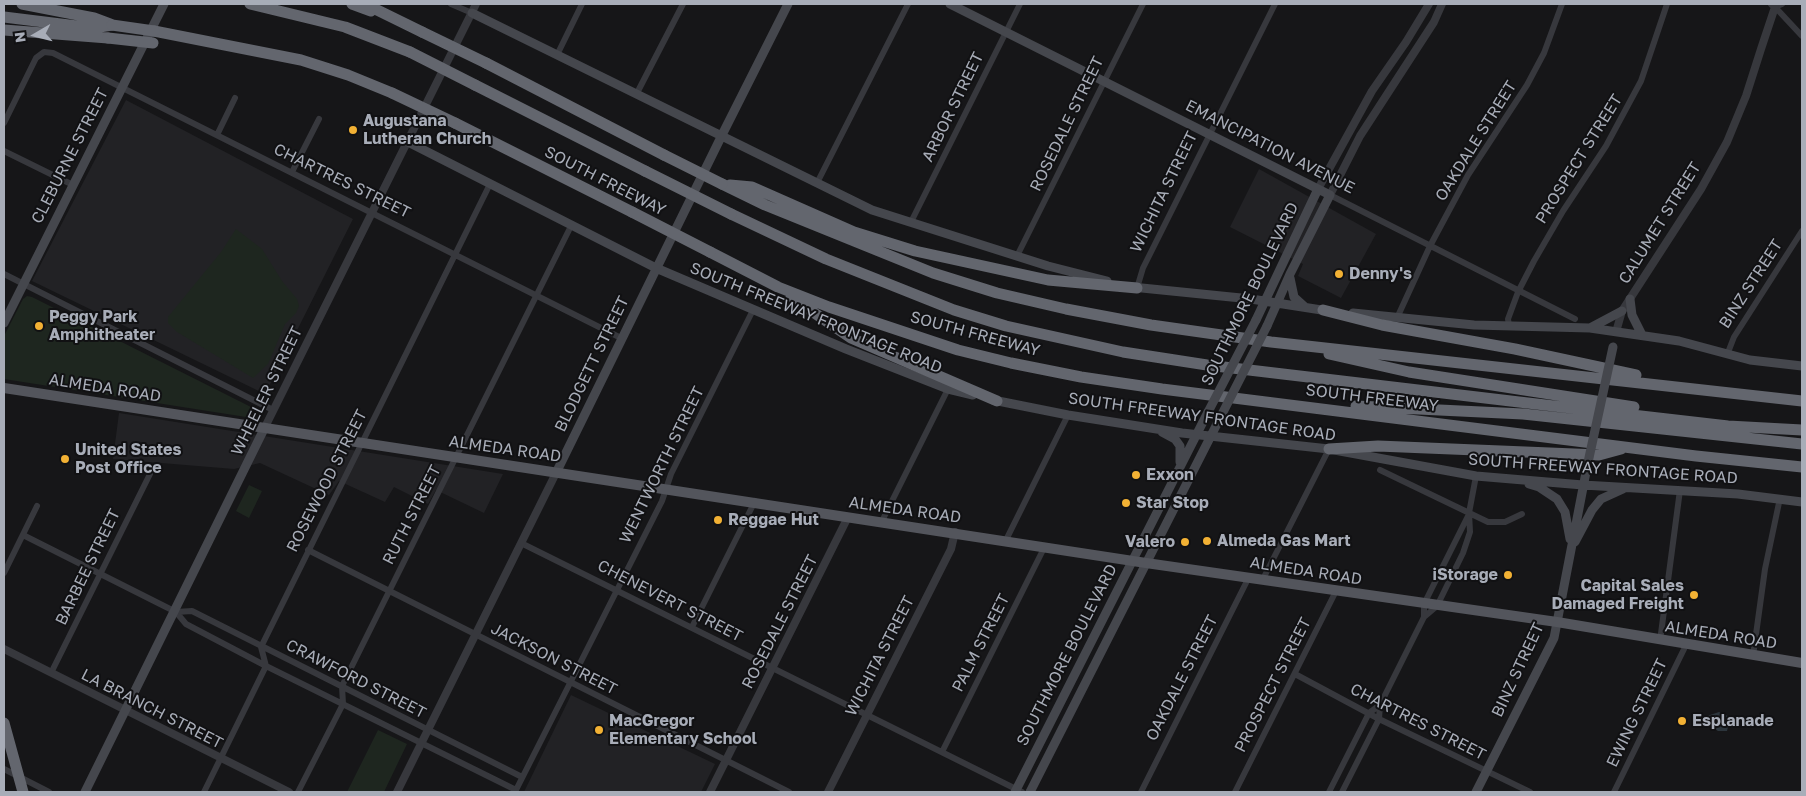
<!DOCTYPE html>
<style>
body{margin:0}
#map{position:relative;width:1806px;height:796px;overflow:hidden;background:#161618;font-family:"Golos Text",sans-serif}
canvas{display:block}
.frame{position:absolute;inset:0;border:5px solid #a8adb8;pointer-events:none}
.north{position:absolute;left:10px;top:10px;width:50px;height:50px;-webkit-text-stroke:4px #111113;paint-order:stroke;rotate:262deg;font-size:14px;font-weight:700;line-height:20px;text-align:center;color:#a8adb8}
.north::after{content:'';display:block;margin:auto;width:18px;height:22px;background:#a8adb8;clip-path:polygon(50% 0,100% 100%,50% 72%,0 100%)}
</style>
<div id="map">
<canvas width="1806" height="796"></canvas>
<div class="frame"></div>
<div class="north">N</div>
</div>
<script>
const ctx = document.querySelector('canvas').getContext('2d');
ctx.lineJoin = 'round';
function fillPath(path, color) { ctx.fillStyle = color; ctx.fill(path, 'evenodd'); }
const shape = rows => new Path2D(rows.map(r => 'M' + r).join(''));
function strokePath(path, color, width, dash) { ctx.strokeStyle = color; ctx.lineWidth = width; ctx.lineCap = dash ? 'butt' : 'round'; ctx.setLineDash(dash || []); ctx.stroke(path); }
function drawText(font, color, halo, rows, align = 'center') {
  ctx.font = font + ' "Golos Text",sans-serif'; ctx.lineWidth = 4; ctx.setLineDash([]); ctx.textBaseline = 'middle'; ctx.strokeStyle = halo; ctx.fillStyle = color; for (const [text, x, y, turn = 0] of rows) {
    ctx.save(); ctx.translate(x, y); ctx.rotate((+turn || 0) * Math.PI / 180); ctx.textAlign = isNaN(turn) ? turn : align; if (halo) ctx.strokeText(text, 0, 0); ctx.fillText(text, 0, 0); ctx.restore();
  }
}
const built = shape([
 [126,100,353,219,265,394,32,281],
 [1259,169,1376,234,1341,298,1298,276,1303,264,1230,227],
 [119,413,503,474,484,513,436,490,428,504,394,487,385,502,339,481,329,495,260,463,234,469,113,459],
 [571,695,715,764,701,792,524,792]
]);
const green = shape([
 [236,229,262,249,282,281,297,299,299,306,296,313,285,324,268,364,253,378,177,332,168,323,168,317,221,252],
 [27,296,32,297,249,406,256,410,256,414,255,416,246,417,4,379,4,336,23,299],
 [249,485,262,491,249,518,236,511],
 [378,730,407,744,384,792,347,792]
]);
const water = shape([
 [1719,712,1732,718,1730,722,1734,724,1733,728,1728,727,1727,731,1718,731,1708,724,1707,716]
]);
const minor = shape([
 [451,4,472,13],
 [1782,4,1775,7,1802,36],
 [558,53,582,4],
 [637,93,683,4],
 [4,123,36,58,44,52,53,53,621,338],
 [217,135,235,98],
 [4,151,73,185],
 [292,172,319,119],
 [817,183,908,4],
 [1330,195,1575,319],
 [911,222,1020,4],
 [1017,256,1143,4],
 [4,274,273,410],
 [1137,288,1143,268,1275,4],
 [1397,318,1430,246,1468,175,1527,85,1544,53,1562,4],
 [1509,326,1508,319,1518,292,1534,261,1563,211,1606,146,1641,81,1667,4],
 [1727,355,1734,337,1802,231],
 [1380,470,1488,522,1505,522,1522,514],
 [882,521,948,389],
 [23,535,176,612,186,624,266,666,516,790],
 [1006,540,1068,415],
 [521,543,1022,792],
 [308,550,789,792],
 [4,573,37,506],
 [1263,579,1329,449],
 [176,612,192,611,522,777],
 [1424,617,1424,604,1469,514],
 [692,627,755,501],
 [1660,641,1680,490],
 [1753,656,1765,569,1780,498],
 [51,673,150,474],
 [1295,674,1379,719,1530,792],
 [942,752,1045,546],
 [4,769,49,792],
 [204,792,266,666,261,647,490,184],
 [298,792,343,704,342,686,572,224],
 [515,792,662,501,671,474,753,310],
 [1141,792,1249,577],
 [1235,792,1336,591],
 [1329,792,1369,713,1380,705],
 [1342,792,1379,719,1380,705,1424,617,1437,606,1463,553,1470,532,1469,513,1476,476],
 [1614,792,1686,645]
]);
const tertiary = shape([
 [1318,189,1372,91,1406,42,1429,4],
 [1330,195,1360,136,1434,22,1442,4],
 [1616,332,1622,311,1701,189,1727,142,1746,96,1761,49,1775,7,1772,4],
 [265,427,476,4],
 [4,649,289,792],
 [397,792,557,471],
 [710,792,848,517],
 [828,792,951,549,955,532]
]);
const secondary = shape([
 [950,4,1330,195,1290,274,1267,326],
 [472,13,872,210,1048,266,1107,281],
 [408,142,656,268,846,349,948,389,973,395],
 [1290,278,1294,297,1305,307],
 [1132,287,1251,299,1328,311],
 [1630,299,1632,315,1642,335],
 [1353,313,1474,325,1590,328,1679,341,1750,360,1802,366],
 [1256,320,1318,189],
 [4,323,164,4],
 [1590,328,1622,311],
 [993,400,1068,415,1182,433,1329,449,1476,476,1583,485,1738,494,1802,502],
 [1162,432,1175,439,1180,446,1180,462],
 [557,471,722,135,788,4],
 [1529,484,1539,487,1557,499,1565,512,1570,539],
 [1575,542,1592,510,1601,499,1623,489],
 [85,792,265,427],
 [1015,792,1208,412],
 [1030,792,1220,418],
 [1476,792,1554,638,1587,467]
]);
const primary = shape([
 [4,388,1146,563,1557,622,1802,663]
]);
const motorway = shape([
 [22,4,94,18,110,24],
 [250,4,345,27,410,52],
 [352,4,371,11],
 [365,4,422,32],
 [4,17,93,28,112,25],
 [4,30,108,38],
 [154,31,301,60,348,75,392,93],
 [486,63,664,155],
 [475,85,645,171],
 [455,123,632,212],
 [722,184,765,205,933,273,997,293,1066,309,1151,325,1271,342,1802,401],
 [730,185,752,187,854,232,915,251,1048,280,1137,288],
 [731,214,826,259,954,310,1006,326,1123,352,1207,365,1519,402,1728,426,1802,430],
 [710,252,778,287,829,307,958,350,1011,363,1081,377,1162,389,1696,456,1802,467],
 [791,297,851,338,997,401],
 [1323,310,1382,325,1515,349,1636,375],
 [1329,354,1409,372,1634,407],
 [1356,406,1523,414,1802,444],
 [1329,449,1378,446,1599,455,1621,449]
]);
const secondaryBridge = shape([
 [1208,412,1256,320],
 [1220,418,1267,326],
 [1587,467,1613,347]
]);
const motorwayBridge = shape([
 [112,25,154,31],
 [422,32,486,63],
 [108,38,153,43],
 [410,52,475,85],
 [392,93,455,123],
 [664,155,722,184],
 [645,171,731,214],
 [632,212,710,252],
 [4,723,23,792]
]);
const markers = [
 [353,130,5,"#f2b134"],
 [1339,274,5,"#f2b134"],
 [39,326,5,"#f2b134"],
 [65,459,5,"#f2b134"],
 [1136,475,5,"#f2b134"],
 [1126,503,5,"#f2b134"],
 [718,520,5,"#f2b134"],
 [1207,541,5,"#f2b134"],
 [1185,542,5,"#f2b134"],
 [1508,575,5,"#f2b134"],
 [1694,595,5,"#f2b134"],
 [1682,721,5,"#f2b134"],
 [599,730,5,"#f2b134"]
];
const streetNames = [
 ["ARBOR STREET",953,107,-64],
 ["ROSEDALE STREET",1067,124,-64],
 ["OAKDALE STREET",1476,141,-58],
 ["EMANCIPATION AVENUE",1270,147,27],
 ["CLEBURNE STREET",70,156,-63],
 ["PROSPECT STREET",1579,159,-58],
 ["CHARTRES STREET",342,181,26],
 ["SOUTH FREEWAY",605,181,27],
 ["WICHITA STREET",1164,192,-64],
 ["CALUMET STREET",1660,223,-58],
 ["BINZ STREET",1751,284,-57],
 ["SOUTHMORE BOULEVARD",1250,294,-64],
 ["SOUTH FREEWAY FRONTAGE ROAD",816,318,22],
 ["SOUTH FREEWAY",975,334,15],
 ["BLODGETT STREET",592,364,-64],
 ["ALMEDA ROAD",105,388,9],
 ["WHEELER STREET",267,391,-64],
 ["SOUTH FREEWAY",1372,398,7],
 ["SOUTH FREEWAY FRONTAGE ROAD",1202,417,8],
 ["ALMEDA ROAD",505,449,8],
 ["WENTWORTH STREET",662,465,-64],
 ["SOUTH FREEWAY FRONTAGE ROAD",1603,469,4],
 ["ROSEWOOD STREET",327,481,-63],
 ["ALMEDA ROAD",905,510,8],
 ["RUTH STREET",412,515,-63],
 ["BARBEE STREET",88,567,-64],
 ["ALMEDA ROAD",1306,571,9],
 ["CHENEVERT STREET",670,601,27],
 ["ROSEDALE STREET",780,622,-63],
 ["ALMEDA ROAD",1721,635,9],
 ["PALM STREET",981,643,-63],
 ["SOUTHMORE BOULEVARD",1067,655,-63],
 ["WICHITA STREET",880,656,-63],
 ["JACKSON STREET",554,659,27],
 ["BINZ STREET",1518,670,-65],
 ["OAKDALE STREET",1182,678,-63],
 ["CRAWFORD STREET",356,679,27],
 ["PROSPECT STREET",1273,685,-63],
 ["LA BRANCH STREET",152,709,27],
 ["EWING STREET",1637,713,-64],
 ["CHARTRES STREET",1418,722,27]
];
const poiNames = [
 ["Augustana",363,121],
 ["Lutheran Church",363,139],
 ["Denny's",1349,274],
 ["Peggy Park",49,317],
 ["Amphitheater",49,335],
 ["United States",75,450],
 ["Post Office",75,468],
 ["Exxon",1146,475],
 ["Star Stop",1136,503],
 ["Reggae Hut",728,520],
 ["Almeda Gas Mart",1217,541],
 ["Valero",1175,542,"right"],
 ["iStorage",1498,575,"right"],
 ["Capital Sales",1684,586,"right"],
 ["Damaged Freight",1684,604,"right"],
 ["MacGregor",609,721],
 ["Elementary School",609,739],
 ["Esplanade",1692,721]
];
fillPath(built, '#222225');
fillPath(green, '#1e261f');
fillPath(water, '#2c353c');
strokePath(minor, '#37383d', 6);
strokePath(tertiary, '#37383d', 8);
strokePath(secondary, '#45474d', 9);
strokePath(primary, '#53555c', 10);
strokePath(motorway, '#63666e', 11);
strokePath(secondaryBridge, '#45474d', 9);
strokePath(motorwayBridge, '#63666e', 11);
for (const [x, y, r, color] of markers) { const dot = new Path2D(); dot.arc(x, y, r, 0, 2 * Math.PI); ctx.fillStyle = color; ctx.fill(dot); strokePath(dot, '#111113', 2); }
drawText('16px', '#a8adb8', '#111113', streetNames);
drawText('bold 16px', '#a8adb8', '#111113', poiNames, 'left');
</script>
